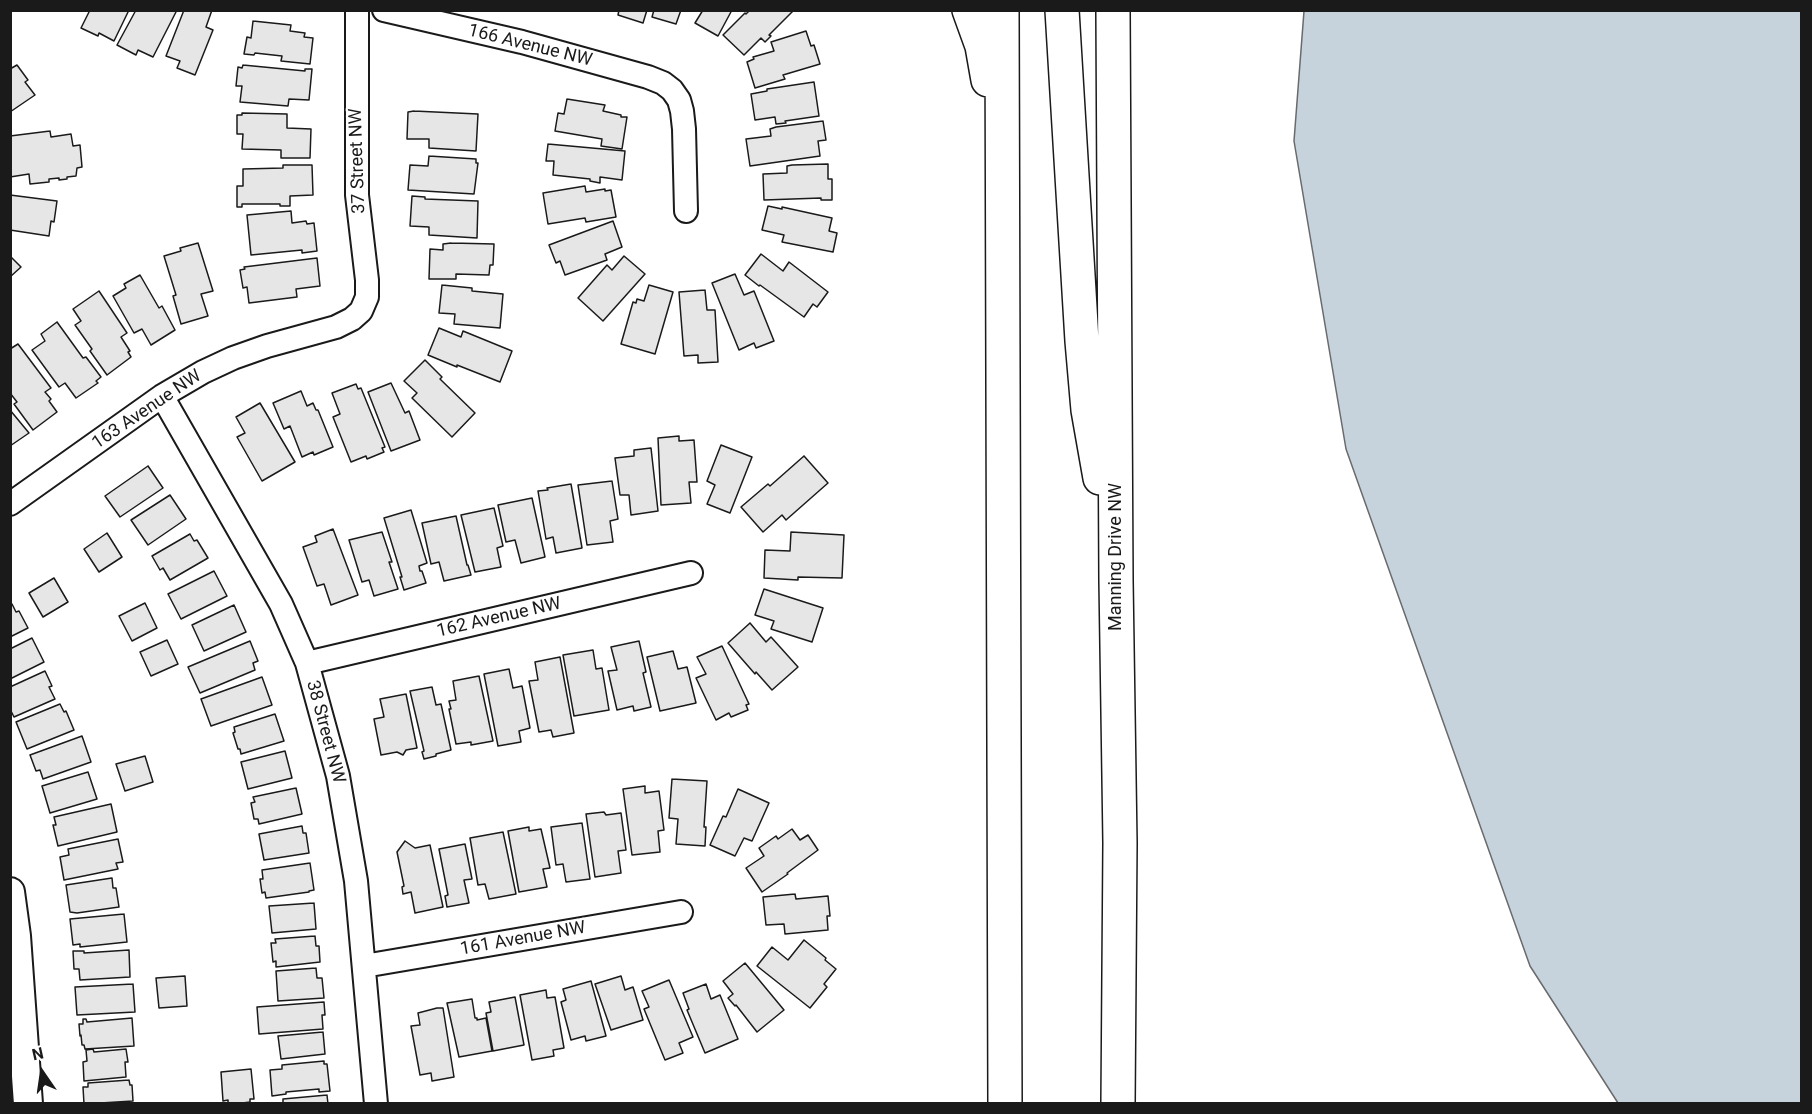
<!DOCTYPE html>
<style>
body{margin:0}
#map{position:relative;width:1812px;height:1114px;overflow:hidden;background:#fff;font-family:Roboto,sans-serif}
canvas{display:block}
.frame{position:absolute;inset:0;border:12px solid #1a1a1a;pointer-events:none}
.north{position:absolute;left:12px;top:1042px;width:60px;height:60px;-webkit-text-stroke:4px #fff;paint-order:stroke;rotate:347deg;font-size:16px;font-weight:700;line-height:24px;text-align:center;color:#1a1a1a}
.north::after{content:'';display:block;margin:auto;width:21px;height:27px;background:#1a1a1a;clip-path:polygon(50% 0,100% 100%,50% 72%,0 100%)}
</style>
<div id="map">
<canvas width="1812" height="1114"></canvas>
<div class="frame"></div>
<div class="north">N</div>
</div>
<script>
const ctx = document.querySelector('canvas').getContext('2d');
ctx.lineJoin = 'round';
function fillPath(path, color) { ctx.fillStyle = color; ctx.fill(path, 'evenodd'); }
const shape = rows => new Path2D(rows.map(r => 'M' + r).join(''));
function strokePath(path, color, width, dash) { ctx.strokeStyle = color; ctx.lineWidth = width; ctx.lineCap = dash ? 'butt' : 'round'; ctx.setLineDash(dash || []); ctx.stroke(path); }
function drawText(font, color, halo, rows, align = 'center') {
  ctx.font = font + ' Roboto,sans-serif'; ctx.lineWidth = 4.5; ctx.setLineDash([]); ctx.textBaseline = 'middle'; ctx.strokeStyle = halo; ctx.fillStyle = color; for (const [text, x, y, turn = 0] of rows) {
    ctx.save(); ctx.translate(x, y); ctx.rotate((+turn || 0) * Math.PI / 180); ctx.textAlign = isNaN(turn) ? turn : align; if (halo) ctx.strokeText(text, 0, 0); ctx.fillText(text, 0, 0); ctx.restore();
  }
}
const water = shape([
 [1304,11,1801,11,1801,1103,1618,1103,1530,966,1346,449,1294,141,1304,11]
]);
const building = shape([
 [90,10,129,10,114,41,99,33,98,36,81,28,90,10],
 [136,10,177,10,153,57,138,50,136,55,117,45,136,10],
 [184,10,212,10,206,27,213,30,195,75,177,68,180,61,166,56,184,10],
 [619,10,647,10,643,23,618,15,619,10],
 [654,10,681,10,676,24,652,17,654,10],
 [703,10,732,10,718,36,695,23,703,10],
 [750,10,794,10,769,35,771,36,765,42,761,38,744,55,723,35,745,13,746,14,750,10],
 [253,21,291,25,290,31,305,33,304,37,313,38,310,64,281,61,282,56,255,53,254,55,244,54,247,37,251,38,253,21],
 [806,31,811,46,814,45,820,64,783,75,785,79,755,88,747,62,754,59,753,57,774,51,771,42,806,31],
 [17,65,28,80,25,82,35,95,10,112,10,69,17,65],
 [243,65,305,71,305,69,312,69,309,100,289,99,288,106,240,102,242,86,236,86,238,67,242,68,243,65],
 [814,82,819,116,785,121,786,123,776,124,775,117,755,120,751,94,767,91,767,89,814,82],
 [567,99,605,105,603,111,621,115,621,117,627,117,622,149,601,146,602,139,555,131,558,113,564,114,567,99],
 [414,111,478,114,476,151,429,148,429,139,407,139,408,112,414,111],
 [242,113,287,114,287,128,311,129,310,158,281,158,281,150,242,149,243,134,237,134,237,115,242,115,242,113],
 [823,121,826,140,818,141,820,156,750,166,746,139,771,136,770,129,776,127,823,121],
 [50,131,51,137,71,134,73,146,80,145,82,167,77,168,76,176,67,177,67,179,59,180,59,178,49,179,49,182,30,184,29,174,10,177,10,136,50,131],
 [548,144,625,151,622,180,600,177,600,183,590,181,590,179,553,175,554,161,546,161,548,144],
 [429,156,476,159,476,163,478,163,474,194,408,190,410,165,428,166,429,156],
 [828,164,828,179,832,179,832,200,821,200,821,198,764,200,763,174,787,173,787,166,792,165,828,164],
 [283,165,312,165,313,195,290,196,290,206,280,206,280,204,242,204,242,207,237,207,237,186,243,186,243,169,283,168,283,165],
 [585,186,586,192,605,189,605,191,611,190,616,217,586,222,585,218,548,224,543,193,585,186],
 [10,195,57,201,54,222,51,221,49,236,10,230,10,195],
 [412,196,425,197,425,199,478,201,477,238,429,235,429,227,410,226,412,196],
 [768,206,782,209,782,207,832,218,829,231,837,233,833,252,782,242,784,235,762,230,768,206],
 [291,211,292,223,306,221,307,224,314,223,317,251,302,253,302,250,251,255,247,215,291,211],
 [613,221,622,247,605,254,607,260,565,275,560,261,556,263,549,245,613,221],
 [198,243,213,291,201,294,208,316,181,324,173,296,176,295,164,256,181,251,180,248,198,243],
 [451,243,494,244,493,265,490,265,489,275,456,274,456,279,429,279,430,249,443,250,443,244,451,243],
 [761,254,783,271,789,262,828,292,817,307,813,304,804,317,760,285,759,286,745,275,761,254],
 [10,256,21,267,10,277,10,256],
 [624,256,645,274,603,321,578,298,607,265,612,270,624,256],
 [317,258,320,286,296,289,297,297,249,303,247,287,243,288,240,270,245,269,244,267,317,258],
 [735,274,744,295,754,291,774,341,756,348,754,343,739,350,712,283,735,274],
 [140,275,159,308,162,306,175,330,151,345,142,329,134,333,113,296,126,288,124,284,140,275],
 [442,285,472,288,472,291,503,294,500,328,454,324,455,314,439,313,442,285],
 [649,285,673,292,655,354,621,344,633,302,636,303,637,299,644,301,649,285],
 [705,290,707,310,715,310,718,362,698,363,698,355,684,356,679,292,705,290],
 [99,291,127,333,121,337,130,351,128,352,131,357,107,375,90,351,92,349,75,325,81,321,73,309,99,291],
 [57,322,83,358,86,357,101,377,96,381,98,383,76,398,65,383,59,387,32,350,45,341,41,334,57,322],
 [439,328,461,337,463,331,512,351,500,382,457,365,457,367,428,355,439,328],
 [18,344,51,388,45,392,51,399,49,401,57,412,33,430,14,404,17,402,10,393,10,349,18,344],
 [425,360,442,377,440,379,475,413,452,437,412,398,417,393,404,381,425,360],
 [391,383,405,413,409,411,420,440,391,451,368,392,391,383],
 [356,384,358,389,361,388,385,447,382,448,384,452,367,459,366,456,351,462,333,417,340,414,332,393,356,384],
 [301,391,307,406,313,403,316,410,318,410,333,447,314,455,313,452,302,457,290,426,284,429,273,403,301,391],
 [260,403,295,462,262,481,237,437,245,433,236,417,260,403],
 [10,410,29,433,10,446,10,410],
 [679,436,679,441,694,440,697,482,689,482,691,503,661,505,658,438,679,436],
 [721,445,752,457,730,513,707,504,715,485,707,481,721,445],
 [651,448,658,511,631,515,629,495,620,495,615,458,634,456,634,450,651,448],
 [804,456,828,483,786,520,782,515,763,532,741,507,768,484,770,486,804,456],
 [148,466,163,488,120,517,105,496,148,466],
 [612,481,618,519,610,521,613,542,587,545,578,485,612,481],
 [571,484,582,548,556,553,553,537,546,539,538,491,548,490,547,488,571,484],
 [170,495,186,519,148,545,131,520,170,495],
 [532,498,545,557,521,563,515,540,506,542,498,505,532,498],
 [494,508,503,546,497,548,501,567,475,572,461,515,494,508],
 [411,510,427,563,419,566,420,571,422,571,426,583,404,590,400,577,402,577,384,518,411,510],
 [456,516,467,565,468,565,471,575,444,581,439,562,431,564,422,523,456,516],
 [333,529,358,595,331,605,324,584,317,586,303,547,317,542,315,536,333,529],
 [382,532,392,562,389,562,398,589,374,596,369,580,362,582,349,540,382,532],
 [791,532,844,535,842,578,798,577,798,580,764,578,765,550,790,551,791,532],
 [107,533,122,557,99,572,84,549,107,533],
 [190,534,194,541,197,540,208,558,170,580,163,568,160,570,152,556,190,534],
 [214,571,227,596,181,619,168,594,214,571],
 [54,578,68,602,43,617,29,593,54,578],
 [764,589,823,608,812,642,771,629,774,621,755,615,764,589],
 [145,603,157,628,132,641,119,616,145,603],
 [12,604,16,612,19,611,28,628,10,637,10,605,12,604],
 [234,605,246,632,204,651,192,625,234,605],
 [750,623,766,642,771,637,798,667,772,690,756,672,755,674,728,643,750,623],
 [32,638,44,662,10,679,10,649,32,638],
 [167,640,178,664,151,676,140,652,167,640],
 [250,641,258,661,253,663,255,670,200,693,188,667,250,641],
 [639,641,646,672,643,673,651,707,634,711,633,706,617,710,608,671,617,670,611,647,639,641],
 [722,646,749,704,746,705,748,710,731,717,729,713,716,720,696,678,706,674,697,657,722,646],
 [593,650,596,669,602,668,609,710,574,716,563,655,593,650],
 [673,651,678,669,687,667,696,703,660,711,647,657,673,651],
 [560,657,574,733,553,737,551,730,539,732,529,681,538,680,535,662,560,657],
 [509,669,513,688,522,686,530,728,519,731,521,742,498,746,484,674,509,669],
 [45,671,52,686,49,687,55,699,14,717,10,709,10,687,45,671],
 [479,676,493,741,471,745,471,742,456,744,449,709,451,709,449,701,456,700,453,681,479,676],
 [262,677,272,705,211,726,201,699,262,677],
 [432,687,436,705,441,704,451,750,436,754,436,756,424,759,422,752,424,751,410,691,432,687],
 [406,694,417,748,406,750,403,755,397,752,381,755,374,719,384,717,380,699,406,694],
 [60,704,64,712,66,711,74,730,27,749,16,722,60,704],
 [275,714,284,741,241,754,240,749,238,749,233,733,235,732,234,727,275,714],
 [82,736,91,762,43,779,40,770,36,771,30,755,82,736],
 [285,751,292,778,248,789,241,762,285,751],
 [145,756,153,782,125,791,116,764,145,756],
 [88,772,97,799,50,813,42,786,88,772],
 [672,779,707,781,704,827,706,827,705,846,676,844,678,819,669,818,672,779],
 [645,786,645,793,659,791,664,830,658,831,660,852,632,855,623,789,645,786],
 [296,788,302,814,259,824,258,819,254,819,251,803,255,802,253,797,296,788],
 [738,789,769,803,752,841,744,838,735,856,710,845,723,816,726,817,738,789],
 [111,804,117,832,58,846,53,825,56,825,54,817,111,804],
 [604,812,606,815,621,813,626,850,618,851,621,873,595,877,586,814,604,812],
 [582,823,590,879,566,882,563,864,556,865,551,827,582,823],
 [302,826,303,833,306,833,309,853,264,860,259,834,302,826],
 [529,827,529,831,541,829,550,868,543,869,547,887,519,892,508,831,529,827],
 [792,829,800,840,808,835,818,850,787,873,788,874,762,892,746,868,764,856,759,848,776,836,778,839,792,829],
 [503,832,516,894,489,899,485,884,478,885,470,838,503,832],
 [118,839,123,862,116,863,118,869,64,880,60,857,69,855,68,849,118,839],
 [405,841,415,848,430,845,443,907,415,913,411,892,403,894,402,887,404,886,397,852,405,841],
 [465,844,472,879,464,880,469,903,447,907,445,896,448,895,439,849,465,844],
 [310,863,314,890,309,891,309,892,266,898,265,892,262,893,260,879,263,879,262,870,310,863],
 [112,878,113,888,116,888,119,907,77,913,70,912,66,885,112,878],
 [795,894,796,899,828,896,830,916,827,916,828,930,785,934,784,924,766,925,763,897,795,894],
 [314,903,316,929,272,933,269,906,314,903],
 [124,914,127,942,80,947,80,944,73,945,70,919,124,914],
 [315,936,316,946,319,946,320,962,276,967,276,961,273,962,271,943,276,943,275,939,315,936],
 [804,940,826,958,825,960,836,969,824,984,827,987,810,1008,757,966,772,947,788,960,804,940],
 [129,950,130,977,80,980,79,969,74,969,73,951,84,951,84,953,129,950],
 [745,963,784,1010,757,1032,736,1005,735,1006,728,998,733,994,723,981,745,963],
 [316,968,317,978,322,978,324,998,278,1001,276,971,316,968],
 [185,976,187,1006,159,1008,156,978,185,976],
 [621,976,625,990,633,987,643,1020,611,1030,595,984,621,976],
 [669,980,693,1037,679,1043,683,1053,665,1060,644,1009,649,1007,642,991,669,980],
 [591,981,606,1036,586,1041,585,1036,571,1040,561,1002,566,1000,563,989,591,981],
 [133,984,135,1012,77,1015,75,987,133,984],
 [706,984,711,999,720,995,738,1039,705,1053,687,1010,689,1009,683,993,706,984],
 [546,990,547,998,555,997,564,1048,553,1050,554,1056,532,1060,520,995,546,990],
 [515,997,524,1045,493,1051,486,1013,491,1012,489,1002,515,997],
 [472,999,475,1018,477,1018,477,1020,486,1018,492,1051,459,1057,447,1003,472,999],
 [324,1002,325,1015,322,1015,323,1029,259,1034,257,1007,324,1002],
 [437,1008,443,1008,454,1077,432,1081,431,1073,420,1075,411,1026,420,1025,418,1013,437,1008],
 [132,1018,134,1046,85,1049,84,1045,82,1045,81,1035,80,1036,79,1024,83,1024,83,1019,86,1019,87,1022,132,1018],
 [323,1032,325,1054,281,1059,278,1036,323,1032],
 [93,1049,94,1052,126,1049,128,1062,125,1062,126,1077,84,1081,83,1062,87,1061,86,1050,93,1049],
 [324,1061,324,1064,327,1064,330,1091,319,1092,319,1089,286,1092,286,1094,272,1096,270,1070,282,1069,282,1065,324,1061],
 [251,1069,254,1099,250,1099,250,1102,235,1104,228,1104,228,1100,223,1101,221,1072,251,1069],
 [129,1080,130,1085,132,1085,133,1101,84,1104,83,1087,88,1087,88,1083,129,1080],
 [327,1095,328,1104,283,1104,283,1099,327,1095]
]);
const minor = shape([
 [384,10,522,42,648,77,663,83,672,90,679,100,682,111,684,129,686,211],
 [162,396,281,604,307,663,338,776,356,881,376,1104],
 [10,504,162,396,203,372,233,358,267,346,336,327,352,319,361,311,367,297,367,280,357,195,357,10],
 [307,663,691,573],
 [364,966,681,912]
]);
const tertiary = shape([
 [10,892,16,936,28,1104]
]);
const primary = shape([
 [969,10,982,46,988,80],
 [1002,10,1005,1104],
 [1062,10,1082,341,1088,410,1100,478],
 [1113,10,1116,580,1120,843,1118,1104]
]);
const streetNames = [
 ["166 Avenue NW",530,46,14],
 ["37 Street NW",358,161,-92],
 ["163 Avenue NW",147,410,-34],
 ["Manning Drive NW",1116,557,-90],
 ["162 Avenue NW",499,618,-13],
 ["38 Street NW",325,732,75],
 ["161 Avenue NW",523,939,-10]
];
fillPath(water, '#c6d2dc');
strokePath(water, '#6a6a6a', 1.5);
fillPath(building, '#e6e6e6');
strokePath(building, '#1a1a1a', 1.5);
strokePath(minor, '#1a1a1a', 26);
strokePath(tertiary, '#1a1a1a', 32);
strokePath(primary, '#1a1a1a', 36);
strokePath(minor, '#fff', 22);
strokePath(tertiary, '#fff', 28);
strokePath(primary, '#fff', 33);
drawText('18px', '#1a1a1a', '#fff', streetNames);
</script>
